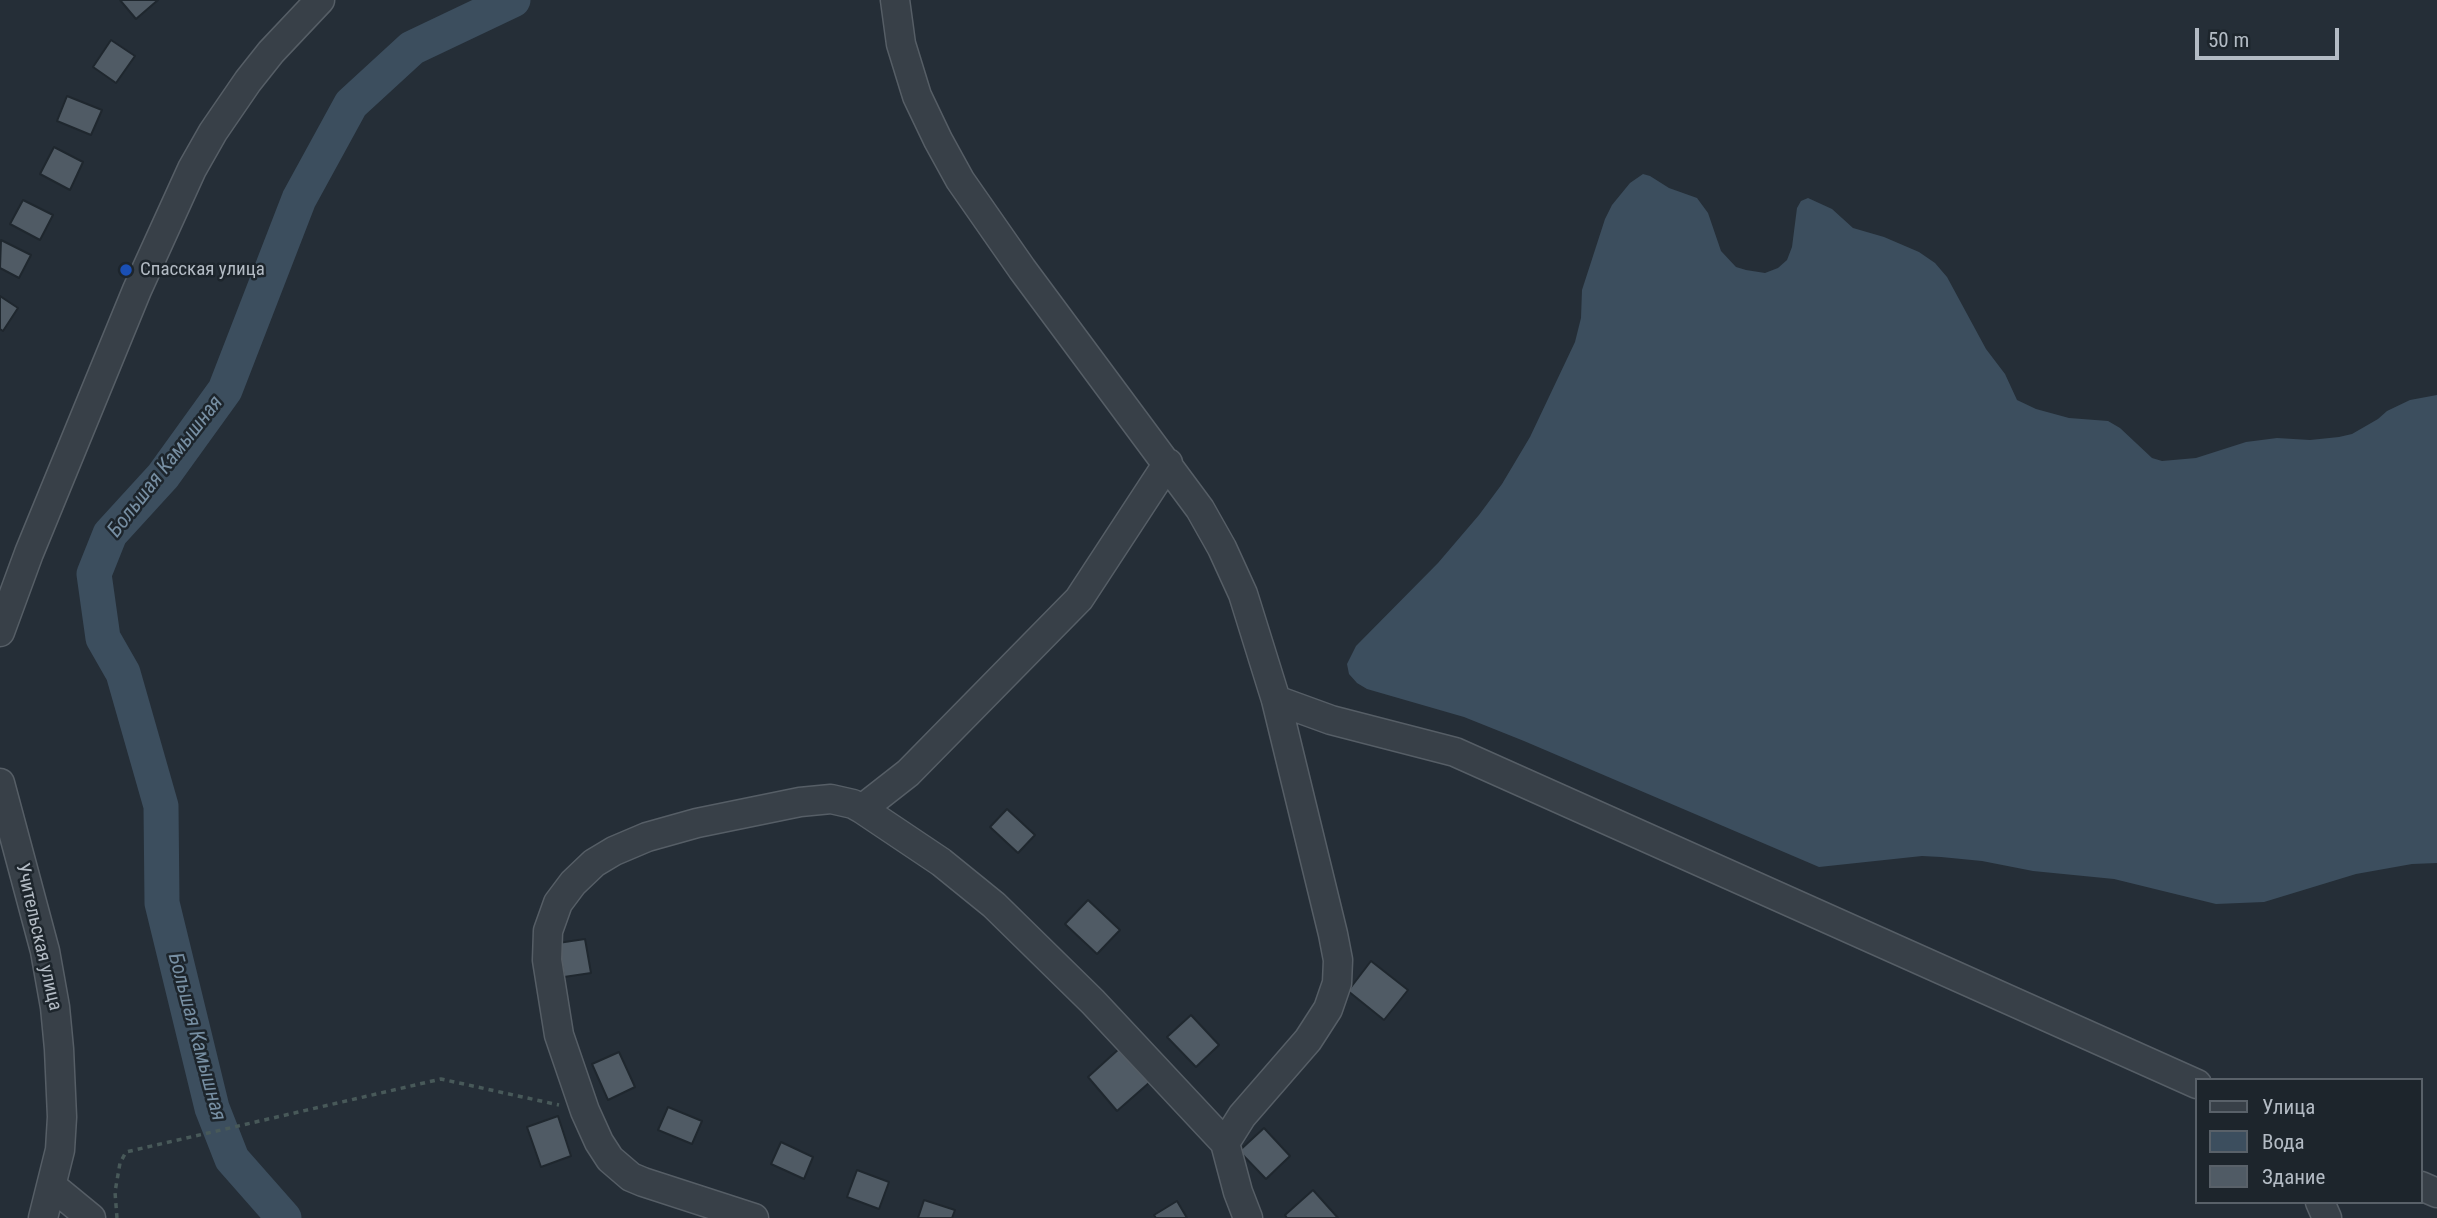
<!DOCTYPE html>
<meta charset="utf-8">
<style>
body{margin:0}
#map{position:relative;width:2437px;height:1218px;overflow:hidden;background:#252e37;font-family:"Roboto Condensed",sans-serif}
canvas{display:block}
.legend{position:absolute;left:2195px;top:1078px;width:228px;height:126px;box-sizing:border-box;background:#1d252c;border:2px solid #596169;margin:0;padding:9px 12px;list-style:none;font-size:21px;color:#b3bbc4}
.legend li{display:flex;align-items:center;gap:14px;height:35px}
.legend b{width:35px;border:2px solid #596169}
.scale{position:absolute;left:2195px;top:28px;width:144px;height:32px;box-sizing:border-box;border:4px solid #b3bbc4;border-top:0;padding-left:9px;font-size:21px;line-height:24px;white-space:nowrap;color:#b3bbc4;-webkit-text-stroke:5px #1d252c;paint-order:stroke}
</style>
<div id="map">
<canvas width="2437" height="1218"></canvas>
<ul class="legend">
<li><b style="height:9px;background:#384048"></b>Улица</li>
<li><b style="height:19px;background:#3c4e5e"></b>Вода</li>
<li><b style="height:19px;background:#505b65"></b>Здание</li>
</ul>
<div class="scale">50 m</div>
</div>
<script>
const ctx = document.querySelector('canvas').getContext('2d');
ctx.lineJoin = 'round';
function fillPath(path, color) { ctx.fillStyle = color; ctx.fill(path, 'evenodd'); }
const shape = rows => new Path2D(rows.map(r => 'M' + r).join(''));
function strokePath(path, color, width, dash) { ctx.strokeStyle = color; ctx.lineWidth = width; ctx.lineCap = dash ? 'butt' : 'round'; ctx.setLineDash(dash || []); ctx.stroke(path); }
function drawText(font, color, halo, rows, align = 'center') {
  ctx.font = font + ' "Roboto Condensed",sans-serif'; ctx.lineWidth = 5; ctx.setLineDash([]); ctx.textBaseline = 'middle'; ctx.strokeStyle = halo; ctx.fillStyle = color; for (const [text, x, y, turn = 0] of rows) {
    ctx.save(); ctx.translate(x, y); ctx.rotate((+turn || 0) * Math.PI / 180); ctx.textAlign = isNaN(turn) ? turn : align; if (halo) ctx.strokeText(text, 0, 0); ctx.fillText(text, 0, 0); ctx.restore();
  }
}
const water = shape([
 [1643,174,1650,176,1669,188,1697,198,1708,213,1721,251,1736,267,1746,270,1765,273,1778,268,1787,260,1792,247,1797,208,1801,201,1808,198,1832,209,1853,228,1884,237,1919,252,1935,263,1947,277,1986,349,2005,374,2017,400,2036,409,2069,418,2108,421,2120,428,2152,458,2162,461,2196,458,2246,442,2277,438,2310,440,2339,437,2352,434,2378,419,2387,411,2410,400,2437,395,2437,863,2412,864,2356,874,2264,902,2216,904,2114,879,2033,871,1982,861,1941,857,1922,856,1819,867,1524,741,1464,717,1367,689,1357,683,1349,674,1347,664,1356,646,1438,563,1479,515,1502,484,1530,437,1575,342,1581,318,1582,290,1605,219,1612,205,1630,183]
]);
const river = shape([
 [284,1218,232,1159,212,1108,162,903,161,806,123,673,103,638,94,574,110,534,163,476,225,390,299,199,351,104,412,48,513,0]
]);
const building = shape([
 [120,0,158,0,136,19,120,0],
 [111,40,135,56,116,83,93,67,111,40],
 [67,96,102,110,91,135,57,121,67,96],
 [54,147,83,162,70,190,40,174,54,147],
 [23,200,53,215,40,240,10,224,23,200],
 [1,240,31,255,19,278,0,268,1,240],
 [0,296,18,308,3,331,0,329,0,296],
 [1007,809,1035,835,1018,853,990,827,1007,809],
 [1088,900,1120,930,1097,954,1065,924,1088,900],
 [585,939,591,973,564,977,558,943,585,939],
 [1371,961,1408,990,1384,1020,1348,991,1371,961],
 [1191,1015,1219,1045,1196,1067,1167,1037,1191,1015],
 [1120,1048,1150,1082,1117,1111,1088,1077,1120,1048],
 [619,1052,635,1087,608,1100,592,1064,619,1052],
 [668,1107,702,1121,692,1144,658,1130,668,1107],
 [558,1116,571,1156,541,1167,527,1127,558,1116],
 [1264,1128,1290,1156,1266,1179,1239,1151,1264,1128],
 [781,1142,813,1157,804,1179,771,1164,781,1142],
 [857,1170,889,1182,879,1209,847,1197,857,1170],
 [1313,1190,1338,1218,1287,1218,1285,1215,1313,1190],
 [924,1200,955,1210,952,1218,918,1218,924,1200],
 [1177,1201,1187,1218,1156,1218,1154,1215,1177,1201]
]);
const path = shape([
 [117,1218,115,1192,120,1163,126,1152,441,1079,559,1105]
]);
const minor = shape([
 [895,0,901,44,917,96,938,140,960,180,1022,269,1200,509,1222,548,1243,594,1276,700,1331,720,1455,752,2197,1084],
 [0,632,29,553,137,290,192,169,213,132,248,81,271,52,320,0],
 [0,783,45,951,55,1007,59,1049,62,1117,60,1150,43,1218],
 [862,809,908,773,1079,599,1168,463],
 [1225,1143,1242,1116,1308,1040,1328,1009,1337,983,1338,960,1333,934,1276,700],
 [52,1186,91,1218],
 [2421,1186,2437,1193],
 [2320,1202,2327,1218],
 [754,1218,643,1182,631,1177,610,1159,599,1142,585,1111,559,1035,547,960,548,931,558,903,573,883,594,863,614,851,647,837,697,823,800,802,831,799,853,804,862,809,941,862,994,905,1093,1002,1225,1143,1238,1192,1248,1218]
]);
const markers = [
 [126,270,7,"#1a4fb4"]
];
const poiNames = [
 ["Спасская улица",140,270]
];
const streetNames = [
 ["Учительская улица",38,937,77]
];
const waterNames = [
 ["Большая Камышная",166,467,-52],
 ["Большая Камышная",196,1037,75]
];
fillPath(water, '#3c4e5e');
strokePath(river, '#3c4e5e', 35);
fillPath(building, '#505b65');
strokePath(building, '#1f272e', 2);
strokePath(minor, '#565e66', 31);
strokePath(path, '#485959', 3.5, [5, 5]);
strokePath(minor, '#384048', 28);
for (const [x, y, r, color] of markers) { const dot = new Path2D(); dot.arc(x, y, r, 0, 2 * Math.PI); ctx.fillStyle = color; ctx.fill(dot); strokePath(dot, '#1d252c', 2.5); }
drawText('19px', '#b3bbc4', '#1d252c', poiNames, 'left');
drawText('19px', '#b3bbc4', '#1d252c', streetNames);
drawText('italic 21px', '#778fa3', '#1d252c', waterNames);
</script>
